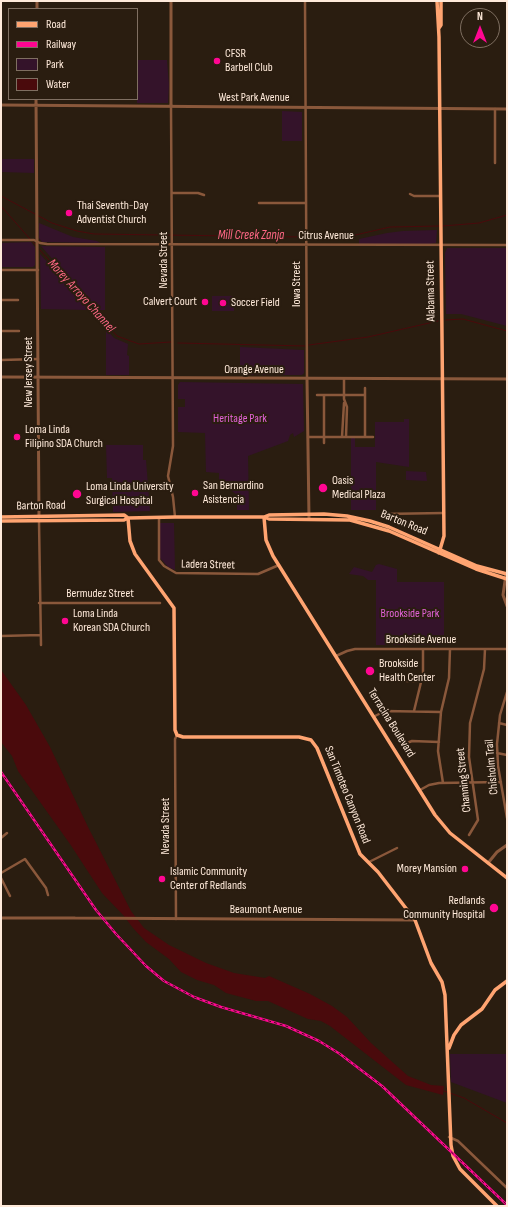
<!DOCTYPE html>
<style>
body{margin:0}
#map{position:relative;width:508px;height:1207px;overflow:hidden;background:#2a1d10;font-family:"Sofia Sans Condensed",sans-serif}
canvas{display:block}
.frame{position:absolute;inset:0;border:2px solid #ffeada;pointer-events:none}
.legend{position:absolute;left:8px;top:8px;width:130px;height:92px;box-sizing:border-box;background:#2a1d10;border:1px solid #7f6f61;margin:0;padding:5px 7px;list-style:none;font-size:12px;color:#ffeada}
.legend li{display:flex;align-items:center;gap:8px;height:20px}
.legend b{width:20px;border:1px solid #7f6f61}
.north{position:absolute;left:460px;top:8px;width:40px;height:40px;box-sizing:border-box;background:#2a1d10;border:1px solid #7f6f61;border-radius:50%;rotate:0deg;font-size:11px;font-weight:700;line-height:16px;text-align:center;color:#ffeada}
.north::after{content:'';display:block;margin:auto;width:14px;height:18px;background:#ff0692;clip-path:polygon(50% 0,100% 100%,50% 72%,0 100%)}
</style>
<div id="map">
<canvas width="508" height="1207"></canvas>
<div class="frame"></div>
<ul class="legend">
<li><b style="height:5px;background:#ffa471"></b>Road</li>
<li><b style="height:5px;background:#ff0692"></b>Railway</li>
<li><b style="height:11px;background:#34132a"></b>Park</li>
<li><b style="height:11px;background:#4a0a0c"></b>Water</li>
</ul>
<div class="north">N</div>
</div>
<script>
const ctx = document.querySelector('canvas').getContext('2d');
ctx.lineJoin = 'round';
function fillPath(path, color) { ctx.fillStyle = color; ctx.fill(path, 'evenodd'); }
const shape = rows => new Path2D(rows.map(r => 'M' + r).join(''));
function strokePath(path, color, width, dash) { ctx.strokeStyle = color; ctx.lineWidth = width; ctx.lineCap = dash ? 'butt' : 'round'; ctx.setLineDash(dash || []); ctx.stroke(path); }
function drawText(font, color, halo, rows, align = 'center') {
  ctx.font = font + ' "Sofia Sans Condensed",sans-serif'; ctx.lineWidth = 4; ctx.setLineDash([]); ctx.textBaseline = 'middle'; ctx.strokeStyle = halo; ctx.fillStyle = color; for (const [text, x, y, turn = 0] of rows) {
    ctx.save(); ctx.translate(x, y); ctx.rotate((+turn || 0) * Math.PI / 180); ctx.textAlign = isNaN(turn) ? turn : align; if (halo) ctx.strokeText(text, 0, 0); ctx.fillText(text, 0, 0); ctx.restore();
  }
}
const green = shape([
 [137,60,167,60,169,85,168,103,137,103],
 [282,111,302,112,302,141,282,141],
 [1,159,34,159,34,173,1,172],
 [39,223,73,237,97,241,100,243,42,242,39,238],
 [437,230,436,243,424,245,359,244,359,239,387,233,403,231],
 [31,242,35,247,35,265,33,267,1,267,1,243],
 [41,246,105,247,105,310,97,310],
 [447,248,507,248,507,326,461,314,446,314,445,253],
 [40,254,91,310,41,309],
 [212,296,234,296,234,311,212,311],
 [106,329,114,338,128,344,127,355,129,356,129,375,106,375],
 [240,347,304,350,304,373,302,375,240,375],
 [180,382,303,384,304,431,294,437,293,433,290,435,288,441,248,456,249,510,237,510,237,495,227,487,219,487,219,473,206,472,205,433,178,432,178,407,185,407,185,399,178,399,178,385],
 [404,419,409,419,409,467,376,462,376,510,351,510,351,438,355,438,355,447,375,447,375,422,404,422],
 [106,445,143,445,143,460,146,460,150,511,113,512,112,478,107,478],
 [406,471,426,472,427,481,406,480],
 [160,523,174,523,175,570,168,567,160,558],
 [379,564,397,569,397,582,444,582,444,645,376,645,376,580,368,580,363,576,349,574,354,567,372,572,376,565],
 [450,1054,507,1054,507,1103,451,1082]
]);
const water = shape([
 [1,670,26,705,50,747,88,827,131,911,144,928,169,945,206,963,234,973,265,978,269,976,310,994,332,1006,347,1017,371,1043,408,1076,431,1085,444,1086,443,1095,406,1085,330,1026,321,1021,308,1019,268,1001,256,1001,226,993,214,985,197,980,181,972,169,959,146,942,133,928,124,916,102,893,70,844,18,771,12,756,1,742]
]);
const stream = shape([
 [1,196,52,223,77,231,94,234,305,237],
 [1,206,30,239],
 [443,226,479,223,507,215],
 [308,237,351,236,390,227,440,226],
 [33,242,36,245],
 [40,250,117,336,139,344,171,342],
 [446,320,463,319,507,331],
 [178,343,305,346],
 [309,345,368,337,438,321],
 [444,1091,464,1098,507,1123]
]);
const minor = shape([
 [305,1,307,378],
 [171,106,173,446,168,476,173,497,175,517],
 [495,109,495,163],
 [173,193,198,193,204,195],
 [410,194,414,196,440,196],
 [259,203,306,203],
 [1,240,34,240,40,243,47,244,507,245],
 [1,270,38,270],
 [1,300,18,300],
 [1,331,19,331],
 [1,360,38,359],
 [344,379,344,399,347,407,346,437],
 [317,395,365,395],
 [308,437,373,437],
 [342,437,344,403],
 [365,437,365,388],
 [324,443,324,395],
 [382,514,444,513],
 [159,518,159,560,164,566,176,573,258,574,279,565],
 [39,521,41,645],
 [39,603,160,603],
 [1,636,40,635],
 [336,656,347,651,355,649,507,649],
 [402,681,421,681],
 [507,692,500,715,497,744,498,766,507,818],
 [414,711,423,674,423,649],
 [375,716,385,711,441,712],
 [499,723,507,725],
 [402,745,412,741,439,742],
 [497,753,507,755],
 [443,783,438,751,441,712,449,678,450,649],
 [420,790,429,785,439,783,501,782],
 [469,835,478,820,469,757,470,723,484,669,485,649],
 [1,838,7,833],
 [369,862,397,848],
 [1,873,25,859,46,888,48,895],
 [1,878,10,896],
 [176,919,175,739,177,735],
 [449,1137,458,1141,507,1188]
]);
const tertiary = shape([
 [37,1,37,9],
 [36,99,39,517],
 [1,105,507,109],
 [171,106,171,1],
 [1,377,507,379],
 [307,379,309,518],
 [506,574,503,595,507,606],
 [488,863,497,852,507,845],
 [1,918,75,918],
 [73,918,415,920]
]);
const secondary = shape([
 [437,1,439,37,444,536,439,553],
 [439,28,441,25,441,1],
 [1,517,124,515,128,518],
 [264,517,266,540,273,556,435,815,450,833,507,878],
 [264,517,269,515,324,514,347,516,370,521,389,527,477,566,507,574],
 [128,518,130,541,135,554,174,608,175,730,177,735,183,737,299,737,311,740,317,748,360,854,378,872,415,920,431,963,442,982,445,995,451,1145,453,1156,460,1169,497,1206],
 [1,521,124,520,128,518,175,517,264,517,269,519,350,520,389,531,476,569,507,579],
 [449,1048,454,1035,461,1025,482,1009,495,990,507,981]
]);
const rail = shape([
 [1,772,96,910,116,934,146,966,164,981,194,997,221,1007,286,1026,319,1041,340,1054,382,1086,507,1205]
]);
const markers = [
 [217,61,4,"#ff0692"],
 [69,213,4,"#ff0692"],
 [205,302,4,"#ff0692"],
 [223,303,4,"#ff0692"],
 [17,437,4,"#ff0692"],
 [323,488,5,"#ff0692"],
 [195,493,4,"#ff0692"],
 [77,494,5,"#ff0692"],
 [65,621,4,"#ff0692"],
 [370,671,5,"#ff0692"],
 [465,869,4,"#ff0692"],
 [162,879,4,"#ff0692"],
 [494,908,5,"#ff0692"]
];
const poiNames = [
 ["CFSR",225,54],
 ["Barbell Club",225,68],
 ["Thai Seventh-Day",77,206],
 ["Adventist Church",77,220],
 ["Calvert Court",197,302,"right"],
 ["Soccer Field",231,303],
 ["Loma Linda",25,430],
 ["Filipino SDA Church",25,444],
 ["Oasis",332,481],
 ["Medical Plaza",332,495],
 ["San Bernardino",203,486],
 ["Asistencia",203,500],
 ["Loma Linda University",86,487],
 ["Surgical Hospital",86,501],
 ["Loma Linda",73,614],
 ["Korean SDA Church",73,628],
 ["Brookside",379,664],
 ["Health Center",379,678],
 ["Morey Mansion",457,869,"right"],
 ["Islamic Community",170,872],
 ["Center of Redlands",170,886],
 ["Redlands",485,901,"right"],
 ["Community Hospital",485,915,"right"]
];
const streetNames = [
 ["West Park Avenue",254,98],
 ["Citrus Avenue",326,236],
 ["Nevada Street",164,260,-90],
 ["Iowa Street",297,284,-90],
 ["Alabama Street",431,291,-91],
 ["Orange Avenue",254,370],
 ["New Jersey Street",29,372,-90],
 ["Barton Road",41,506,-1],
 ["Barton Road",404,523,22],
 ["Ladera Street",208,565,1],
 ["Bermudez Street",100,594],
 ["Brookside Avenue",421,640],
 ["Terracina Boulevard",391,723,58],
 ["Chisholm Trail",492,767,-95],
 ["Channing Street",464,780,-96],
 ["San Timoteo Canyon Road",347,795,68],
 ["Nevada Street",166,826,-90],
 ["Beaumont Avenue",266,910]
];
const parkNames = [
 ["Heritage Park",240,419],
 ["Brookside Park",410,614]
];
const waterNames = [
 ["Mill Creek Zanja",251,236],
 ["Morey Arroyo Channel",81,296,48]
];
fillPath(green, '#34132a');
fillPath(water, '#4a0a0c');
strokePath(stream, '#4a0a0c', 1);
strokePath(minor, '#8a583b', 2.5);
strokePath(tertiary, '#8a583b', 3);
strokePath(secondary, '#ffa471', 3.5);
strokePath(rail, '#ff0692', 2.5);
strokePath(rail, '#2a1d10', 1, [3]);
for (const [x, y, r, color] of markers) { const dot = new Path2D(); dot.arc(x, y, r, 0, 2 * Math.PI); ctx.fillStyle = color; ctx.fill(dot); strokePath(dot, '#2a1d10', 1.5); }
drawText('12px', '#ffeada', '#2a1d10', poiNames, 'left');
drawText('12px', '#ffeada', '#2a1d10', streetNames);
drawText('12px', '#e362d8', '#2a1d10', parkNames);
drawText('italic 13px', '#ff6886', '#2a1d10', waterNames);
</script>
